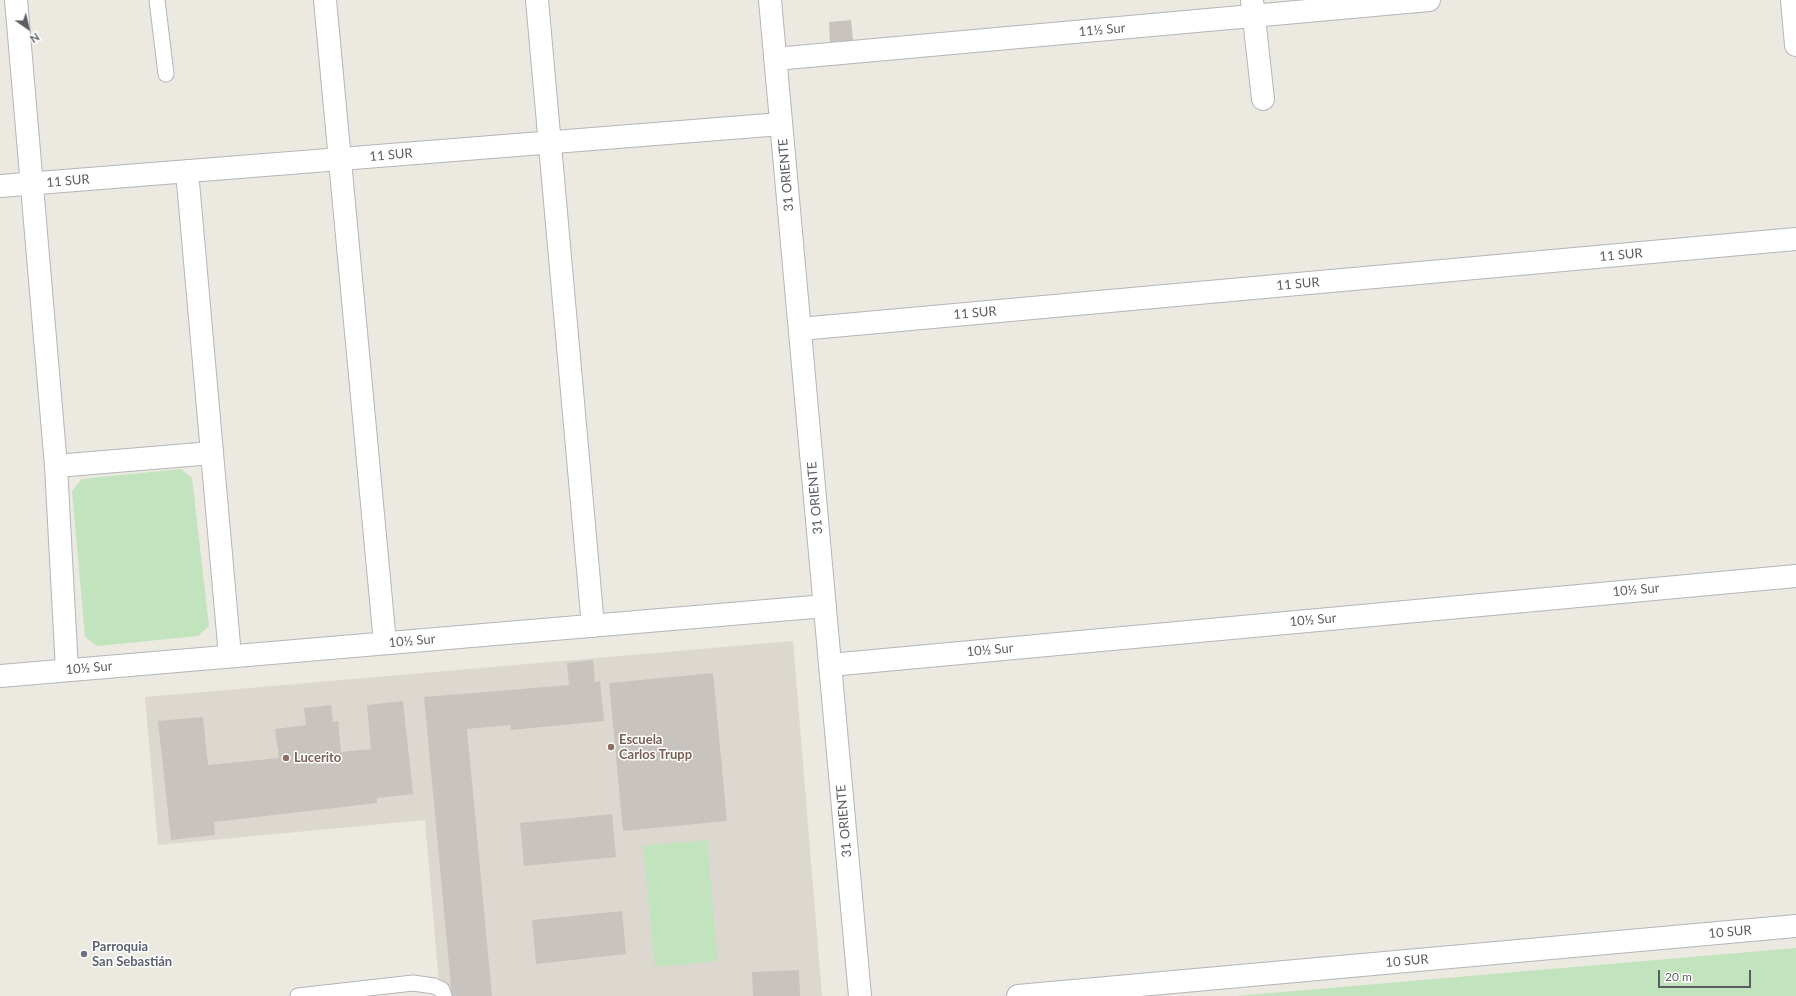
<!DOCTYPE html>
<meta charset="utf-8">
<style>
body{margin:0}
#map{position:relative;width:1796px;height:996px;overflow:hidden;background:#ece9e1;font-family:Lato,sans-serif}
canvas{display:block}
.north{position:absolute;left:8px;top:8px;width:40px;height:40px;-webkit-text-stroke:3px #fff;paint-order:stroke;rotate:146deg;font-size:11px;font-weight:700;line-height:16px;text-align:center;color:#5a5e62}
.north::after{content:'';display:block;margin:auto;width:14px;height:18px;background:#5a5e62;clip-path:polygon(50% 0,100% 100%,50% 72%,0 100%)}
.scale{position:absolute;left:1658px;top:970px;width:93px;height:18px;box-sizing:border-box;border:2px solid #5a5e62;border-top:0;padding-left:5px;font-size:12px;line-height:14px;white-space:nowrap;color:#5a5e62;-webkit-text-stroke:3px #fff;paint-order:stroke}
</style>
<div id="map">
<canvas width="1796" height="996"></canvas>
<div class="north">N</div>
<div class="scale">20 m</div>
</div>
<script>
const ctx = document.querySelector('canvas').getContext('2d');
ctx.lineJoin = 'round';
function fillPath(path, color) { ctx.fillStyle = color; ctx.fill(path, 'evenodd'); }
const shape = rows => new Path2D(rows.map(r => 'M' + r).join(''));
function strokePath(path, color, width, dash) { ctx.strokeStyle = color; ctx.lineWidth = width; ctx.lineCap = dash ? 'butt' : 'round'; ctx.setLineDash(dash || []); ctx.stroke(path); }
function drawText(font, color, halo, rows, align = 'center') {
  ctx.font = font + ' Lato,sans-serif'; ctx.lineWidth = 3; ctx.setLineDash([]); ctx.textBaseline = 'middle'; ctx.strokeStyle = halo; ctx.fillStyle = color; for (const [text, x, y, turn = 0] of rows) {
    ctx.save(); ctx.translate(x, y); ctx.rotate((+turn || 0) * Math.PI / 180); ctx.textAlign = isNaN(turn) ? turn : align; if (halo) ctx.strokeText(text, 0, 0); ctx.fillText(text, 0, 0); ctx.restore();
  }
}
const education = shape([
 [793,641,822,996,440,996,425,820,158,845,145,697]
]);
const green = shape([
 [181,469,192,478,209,626,198,636,97,646,85,637,72,491,82,479],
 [707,840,718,961,655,967,643,846],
 [1796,948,1796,996,1236,996]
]);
const building = shape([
 [851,20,853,41,830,42,829,22],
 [593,660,595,682,600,681,604,721,511,730,511,725,467,729,492,996,452,996,424,697,569,685,567,663],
 [713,673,727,821,623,831,609,683],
 [403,701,413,794,377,798,377,803,214,822,215,835,171,840,158,721,203,717,208,765,279,758,275,729,306,725,304,708,331,705,333,722,338,721,341,752,371,749,367,705],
 [612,814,616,857,524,866,520,823],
 [622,911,626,954,536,964,532,920],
 [799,970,800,996,753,996,752,972]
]);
const service = shape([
 [157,0,166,74],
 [298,996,413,983,434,986,442,990,444,996]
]);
const minor = shape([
 [16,0,56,466,67,670],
 [325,0,385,643],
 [537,0,593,626],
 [770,0,860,996],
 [1252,0,1263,99],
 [775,59,1429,0],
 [187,171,230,656],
 [0,186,781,124],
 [800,329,1796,239],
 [56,466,212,453],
 [830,665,1796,576],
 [0,676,825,606],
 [1018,996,1796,926]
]);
const tertiary = shape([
 [1792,0,1796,45]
]);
const markers = [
 [611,747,4,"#8d6e63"],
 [286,758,4,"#8d6e63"],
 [84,954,4,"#6b7280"]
];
const streetNames = [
 ["11½ Sur",1102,30,-5],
 ["11 SUR",391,155,-5],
 ["31 ORIENTE",786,175,-95],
 ["11 SUR",68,181,-5],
 ["11 SUR",1621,255,-5],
 ["11 SUR",1298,284,-5],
 ["11 SUR",975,313,-5],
 ["31 ORIENTE",815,498,-95],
 ["10½ Sur",1636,590,-5],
 ["10½ Sur",1313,620,-5],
 ["10½ Sur",412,641,-5],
 ["10½ Sur",990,650,-5],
 ["10½ Sur",89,668,-5],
 ["31 ORIENTE",844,821,-95],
 ["10 SUR",1730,932,-5],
 ["10 SUR",1407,961,-5]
];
const educationNames = [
 ["Escuela",619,740],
 ["Carlos Trupp",619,755],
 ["Lucerito",294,758]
];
const worshipNames = [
 ["Parroquia",92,947],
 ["San Sebastián",92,962]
];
fillPath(education, '#dcd8cf');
fillPath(green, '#c1e4be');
fillPath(building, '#c8c3be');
strokePath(service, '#b2b5b9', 17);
strokePath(minor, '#b2b5b9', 24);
strokePath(tertiary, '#b2b5b9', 24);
strokePath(service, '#fff', 15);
strokePath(minor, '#fff', 22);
strokePath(tertiary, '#fff', 22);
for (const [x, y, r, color] of markers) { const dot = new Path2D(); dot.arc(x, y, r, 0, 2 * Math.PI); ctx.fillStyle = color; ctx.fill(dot); strokePath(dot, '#fff', 1.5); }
drawText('13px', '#5a5e62', '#fff', streetNames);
drawText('bold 13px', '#785e54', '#fff', educationNames, 'left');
drawText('bold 13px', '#5b616d', '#fff', worshipNames, 'left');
</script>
